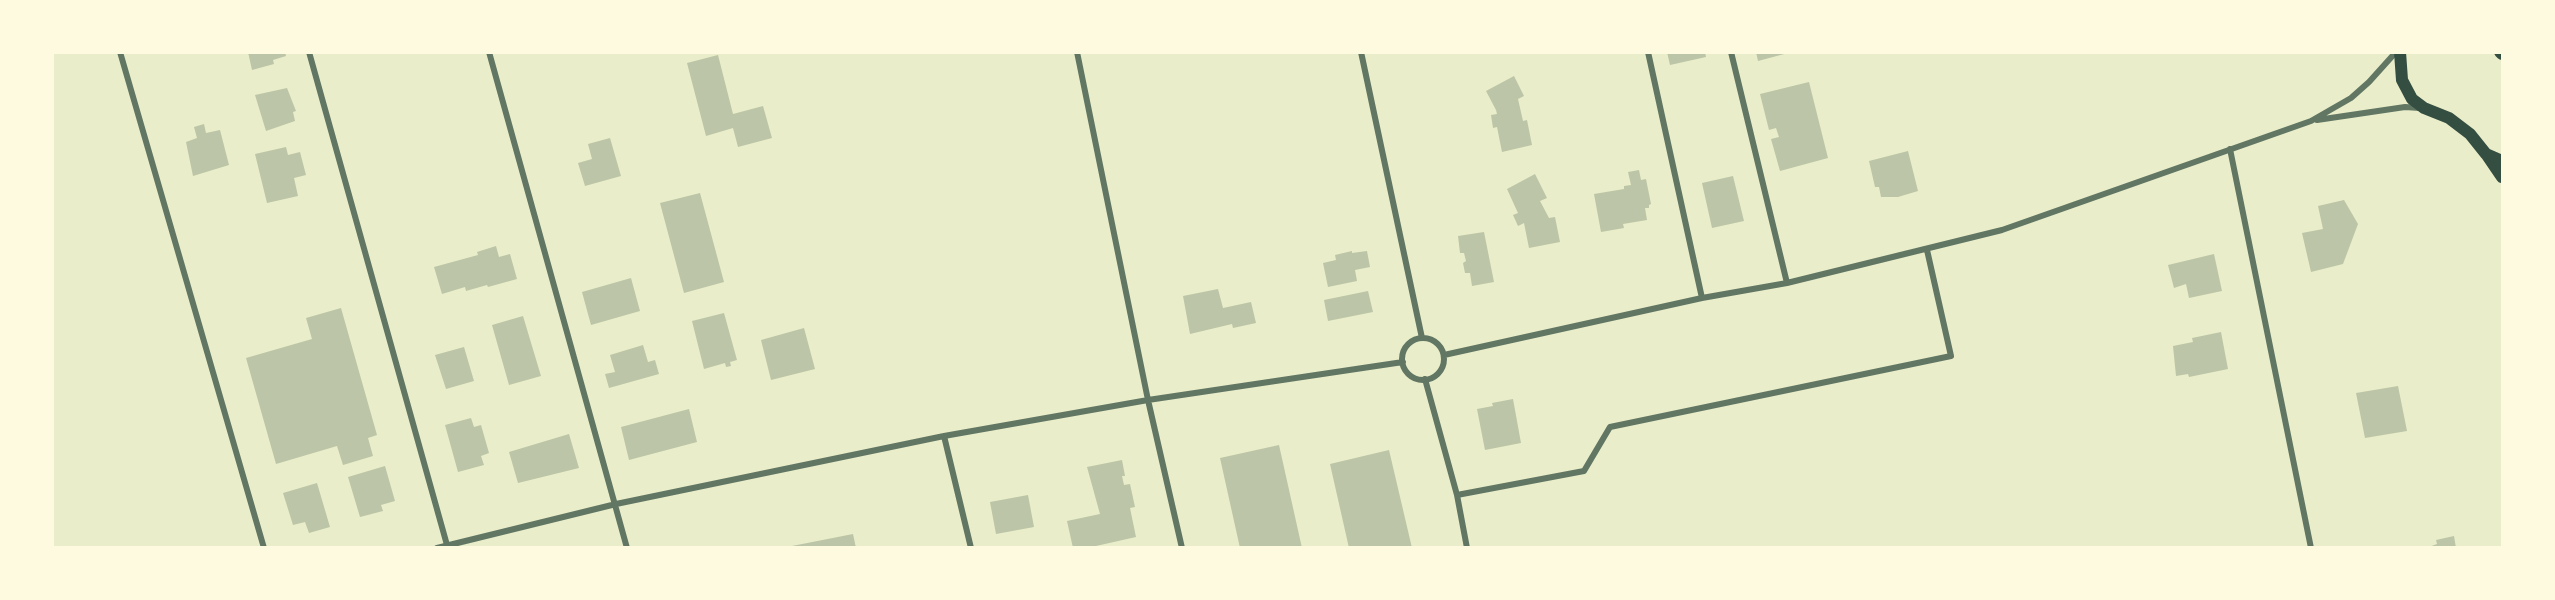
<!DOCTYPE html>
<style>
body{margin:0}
#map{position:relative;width:2555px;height:600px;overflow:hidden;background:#e9edc9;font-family:Cabin,sans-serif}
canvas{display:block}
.frame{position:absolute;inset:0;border:54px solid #fefae0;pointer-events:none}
</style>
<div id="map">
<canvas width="2555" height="600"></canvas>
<div class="frame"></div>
</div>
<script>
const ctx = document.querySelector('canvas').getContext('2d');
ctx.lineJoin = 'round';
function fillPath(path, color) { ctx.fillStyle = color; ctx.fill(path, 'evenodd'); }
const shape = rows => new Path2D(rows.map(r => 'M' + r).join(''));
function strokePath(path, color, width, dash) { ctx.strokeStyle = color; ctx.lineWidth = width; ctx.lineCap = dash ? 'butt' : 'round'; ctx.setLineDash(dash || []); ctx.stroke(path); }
const building = shape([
 [248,52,285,52,286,56,273,60,274,64,252,70],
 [1667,52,1705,52,1706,57,1670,65],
 [1756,52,1788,52,1788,53,1758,61],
 [718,55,733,114,763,106,772,138,738,147,733,128,706,136,687,63],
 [1514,76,1524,96,1518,99,1523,121,1527,120,1532,145,1502,152,1497,127,1493,128,1491,115,1497,114,1496,110,1486,91],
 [1809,82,1828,158,1780,171,1771,139,1779,137,1776,128,1769,130,1760,94],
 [287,88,296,111,293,112,295,121,266,131,255,95],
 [204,124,206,133,220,130,229,165,193,176,186,142,197,138,194,127],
 [610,138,621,176,585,186,578,163,592,159,588,144],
 [286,147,288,155,300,152,306,175,294,178,298,196,267,203,255,154],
 [1908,151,1918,191,1898,197,1881,197,1879,187,1875,187,1869,161],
 [1639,170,1641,180,1646,179,1651,204,1649,205,1649,208,1645,208,1647,220,1623,224,1624,228,1601,232,1594,194,1624,189,1624,186,1631,185,1628,172],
 [1535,174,1547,198,1540,201,1549,218,1555,217,1560,242,1529,248,1524,223,1518,226,1513,215,1518,213,1507,189],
 [1733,176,1744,221,1712,228,1702,183],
 [700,193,724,282,684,293,660,203],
 [2344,200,2358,224,2343,264,2311,272,2302,233,2323,229,2318,206],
 [1484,232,1494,282,1472,286,1470,273,1465,273,1463,263,1466,261,1464,253,1460,253,1458,236],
 [496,246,499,257,510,254,517,279,488,287,487,285,466,291,465,287,442,294,434,267,478,255,477,252],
 [1352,251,1352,253,1367,251,1370,267,1355,270,1357,281,1328,287,1323,263,1336,260,1335,255],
 [2214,254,2222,291,2189,298,2186,284,2174,288,2168,265],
 [631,278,640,311,591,325,582,292],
 [1218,289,1223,308,1251,302,1256,323,1233,328,1232,324,1190,334,1183,296],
 [1368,291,1373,312,1328,321,1324,300],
 [341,308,377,435,368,438,373,456,343,465,337,446,276,464,246,358,312,339,306,318],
 [724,313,737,360,730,362,731,366,726,367,725,363,704,369,692,321],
 [523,316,541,376,509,385,492,325],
 [804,328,815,369,771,380,761,340],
 [2221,332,2228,369,2189,377,2188,374,2176,376,2173,346,2193,342,2192,338],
 [643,345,648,362,655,360,659,374,609,388,605,374,615,372,610,355],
 [464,347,474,381,446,389,435,355],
 [2398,386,2407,431,2365,438,2356,393],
 [1513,399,1521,443,1485,450,1477,409,1493,406,1492,403],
 [689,409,697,442,629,460,621,427],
 [471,418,474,427,481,425,489,453,481,456,484,465,458,472,445,425],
 [569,434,579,468,518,483,509,452],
 [1279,445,1302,548,1240,548,1220,458],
 [1389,450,1412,548,1349,548,1330,464],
 [1122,460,1125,476,1122,476,1124,485,1130,484,1135,507,1130,508,1136,537,1087,548,1073,548,1067,521,1100,514,1087,467],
 [385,466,395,501,381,505,383,511,360,517,348,477],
 [317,483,330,527,309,533,305,522,293,525,283,493],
 [1028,495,1034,527,996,534,990,502],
 [853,534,856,548,792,548,792,546],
 [2454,536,2456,548,2426,548,2437,544,2436,540]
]);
const minor = shape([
 [120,52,264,548],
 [309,52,447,545],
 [489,52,627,548],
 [1077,52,1148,400,1182,548],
 [1361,52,1422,338],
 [1648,52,1702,298],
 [1731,52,1787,283],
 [2317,120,2405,107,2420,108],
 [2230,149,2311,548],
 '1402 359a21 21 0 1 1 42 0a21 21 0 1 1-42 0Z',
 [1444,355,1702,298,1787,283,2002,230,2311,121,2351,98,2369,82,2396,52],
 [1425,379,1457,495,1467,548],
 [944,436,971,548],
 [1457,495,1584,471,1610,427,1951,356,1927,250],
 [437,548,616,504,944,436,1148,400,1403,362]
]);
const secondary = shape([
 [2400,52,2402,80,2412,99,2424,108,2449,118,2470,134,2486,154,2502,161],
 [2500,52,2502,54],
 [2487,155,2502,177]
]);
fillPath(building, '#bcc5a7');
strokePath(minor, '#617663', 6);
strokePath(secondary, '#344e41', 12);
</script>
